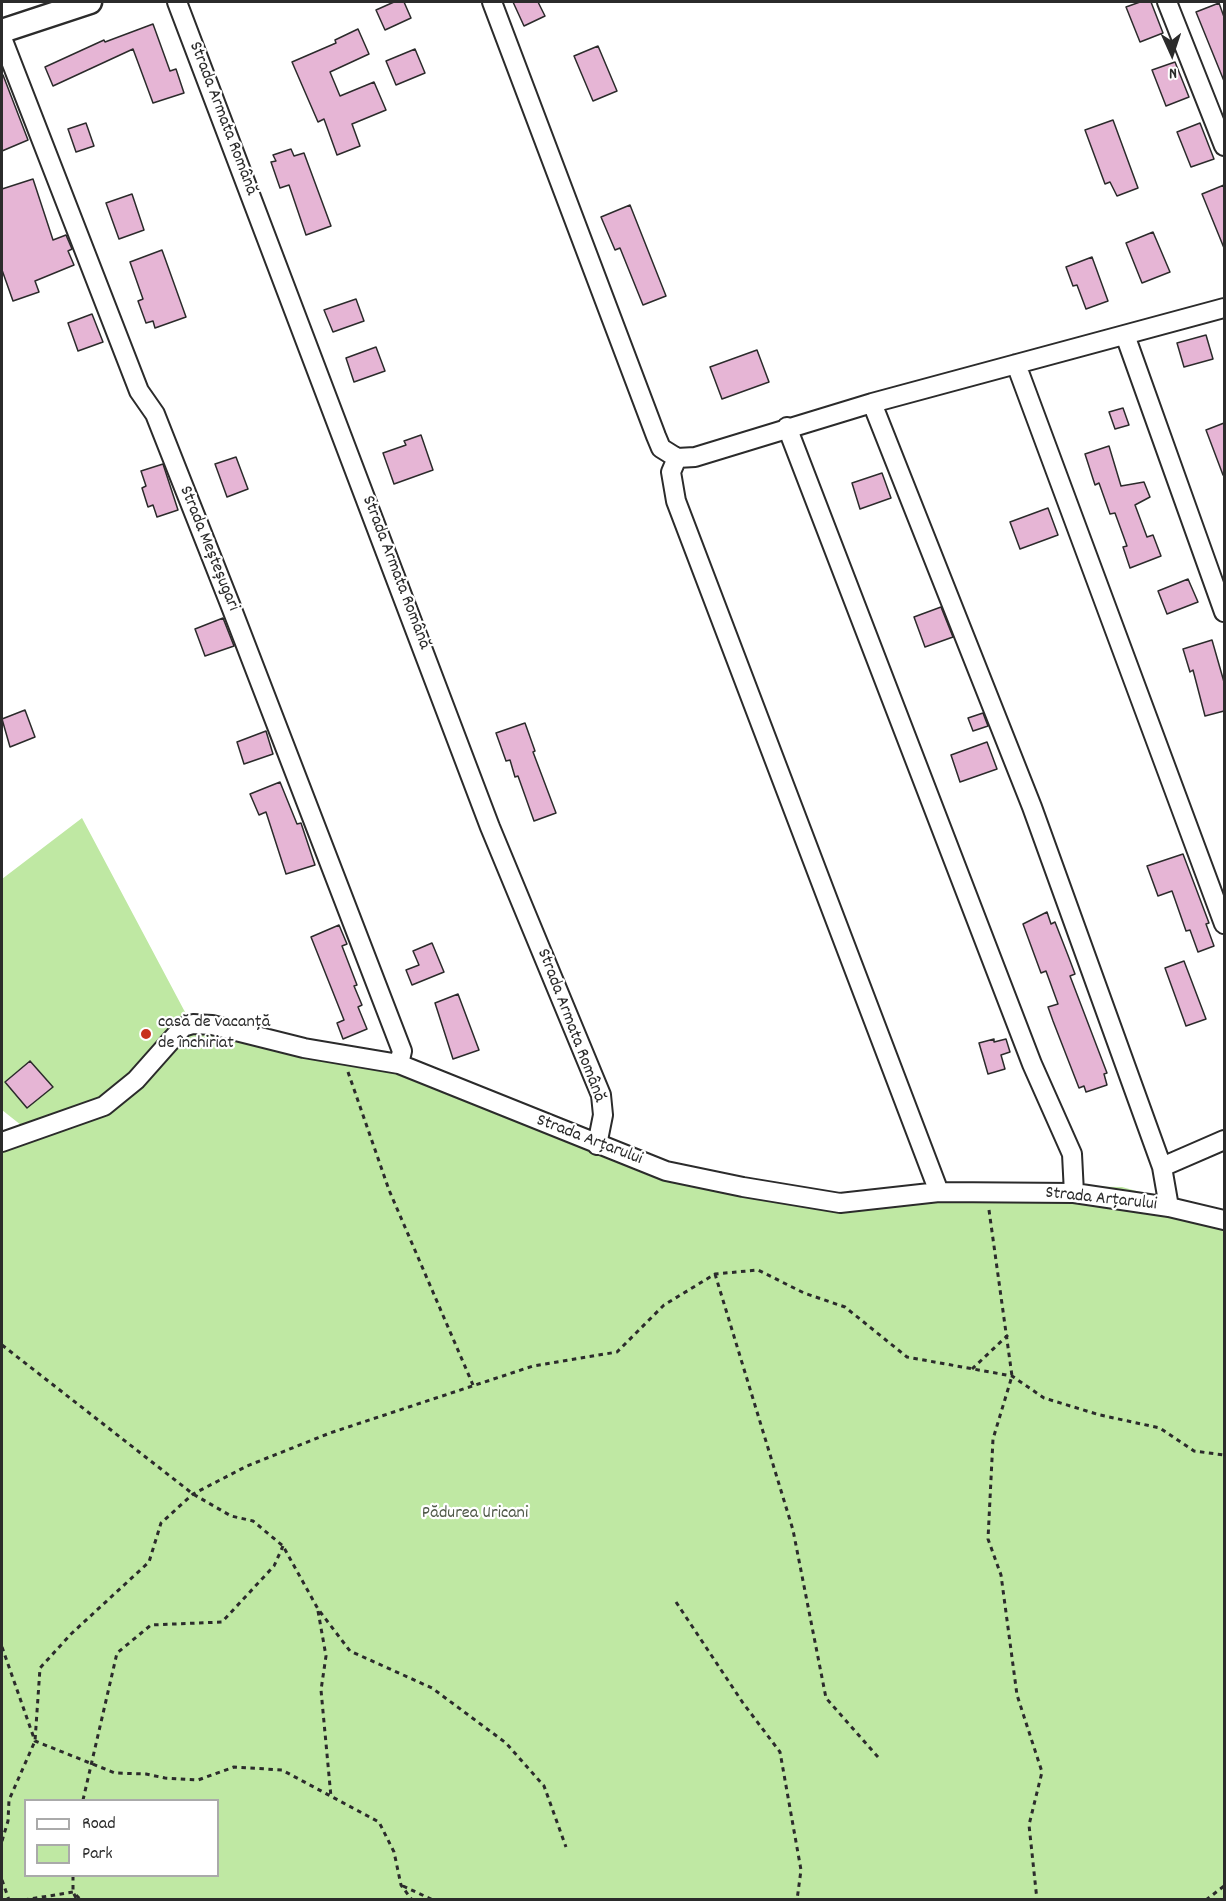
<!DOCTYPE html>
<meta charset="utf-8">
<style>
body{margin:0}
#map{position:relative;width:1226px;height:1901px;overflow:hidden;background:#fff;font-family:Dekko,sans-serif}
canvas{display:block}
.frame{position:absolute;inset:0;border:3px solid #2b2b2b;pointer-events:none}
.legend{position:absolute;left:24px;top:1799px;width:195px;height:78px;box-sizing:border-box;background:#fff;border:2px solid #aaa;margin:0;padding:8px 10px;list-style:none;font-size:18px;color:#2b2b2b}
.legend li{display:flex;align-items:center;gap:12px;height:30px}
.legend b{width:30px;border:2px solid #aaa}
.north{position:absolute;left:1142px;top:24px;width:60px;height:60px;-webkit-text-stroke:4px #fff;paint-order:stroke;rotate:177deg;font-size:16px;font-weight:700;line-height:24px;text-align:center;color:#2b2b2b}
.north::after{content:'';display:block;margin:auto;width:21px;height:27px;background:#2b2b2b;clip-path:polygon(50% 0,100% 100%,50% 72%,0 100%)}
</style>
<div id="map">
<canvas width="1226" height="1901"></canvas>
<div class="frame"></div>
<ul class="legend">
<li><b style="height:8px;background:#fff"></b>Road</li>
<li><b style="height:16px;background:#bfe8a3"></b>Park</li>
</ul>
<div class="north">N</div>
</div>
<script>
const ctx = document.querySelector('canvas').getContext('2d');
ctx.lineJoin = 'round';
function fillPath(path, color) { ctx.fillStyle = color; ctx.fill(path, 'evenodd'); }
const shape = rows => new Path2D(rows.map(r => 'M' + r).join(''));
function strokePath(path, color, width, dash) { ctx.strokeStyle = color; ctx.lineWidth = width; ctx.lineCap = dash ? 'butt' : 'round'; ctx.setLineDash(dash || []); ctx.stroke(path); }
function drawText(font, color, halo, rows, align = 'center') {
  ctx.font = font + ' Dekko,sans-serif'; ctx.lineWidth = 4.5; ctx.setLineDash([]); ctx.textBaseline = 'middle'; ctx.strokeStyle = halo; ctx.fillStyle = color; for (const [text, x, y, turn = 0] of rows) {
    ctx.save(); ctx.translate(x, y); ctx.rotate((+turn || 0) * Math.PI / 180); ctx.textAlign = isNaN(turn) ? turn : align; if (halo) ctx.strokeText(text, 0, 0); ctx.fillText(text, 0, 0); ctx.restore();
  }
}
const green = shape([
 [82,818,194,1029,391,1068,595,1149,839,1198,945,1184,1122,1187,1224,1215,1224,1899,2,1900,2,1146,26,1129,2,1110,2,879],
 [26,1800,218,1800,218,1876,26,1876]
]);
const building = shape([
 [394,2,404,2,411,18,385,30,376,10,394,2],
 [513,2,538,2,545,16,524,26,513,2],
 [1140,2,1151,2,1163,33,1140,42,1126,7,1140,2],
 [1219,3,1224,17,1224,81,1196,12,1219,3],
 [153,24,170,71,176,69,184,93,153,103,133,49,53,86,45,67,104,40,105,42,153,24],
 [358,29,369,54,330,72,340,96,374,82,386,110,352,124,360,146,337,155,324,119,318,122,292,62,336,43,335,40,358,29],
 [598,46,617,91,593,101,574,56,598,46],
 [415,49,425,73,396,85,386,61,415,49],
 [1175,62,1189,97,1166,106,1152,70,1175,62],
 [3,75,28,140,2,151,2,75,3,75],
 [1113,120,1138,188,1117,196,1110,182,1105,184,1085,130,1113,120],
 [86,123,94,146,76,152,68,129,86,123],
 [1200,123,1214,159,1191,167,1177,132,1200,123],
 [291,149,294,156,304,153,331,226,306,235,289,185,280,188,271,162,276,161,273,155,291,149],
 [33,179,53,240,66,235,72,249,68,251,74,265,35,281,39,292,13,301,2,270,2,189,33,179],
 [1224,185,1224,248,1202,194,1224,185],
 [132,194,144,230,119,239,106,203,132,194],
 [630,205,666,296,643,305,620,248,615,250,601,217,630,205],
 [1153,232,1170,272,1142,283,1126,243,1153,232],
 [162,250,186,317,155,328,153,321,146,323,138,301,143,299,130,262,162,250],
 [1092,257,1108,301,1086,309,1077,285,1073,286,1066,267,1092,257],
 [356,299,364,321,333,332,324,310,356,299],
 [92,314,103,342,78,351,68,323,92,314],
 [1206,335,1213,359,1184,367,1177,343,1206,335],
 [376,347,385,371,354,382,346,358,376,347],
 [757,350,769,382,722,399,710,367,757,350],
 [1123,408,1129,425,1115,429,1109,412,1123,408],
 [1224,423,1224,474,1223,475,1206,430,1224,423],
 [421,435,433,470,394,484,383,453,406,445,404,441,421,435],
 [1109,446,1121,486,1144,482,1150,497,1135,505,1147,537,1153,535,1161,556,1130,568,1123,547,1127,546,1115,513,1110,514,1099,483,1095,485,1085,454,1109,446],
 [236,457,248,489,227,497,215,464,236,457],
 [163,464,178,510,157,517,153,505,148,507,142,488,146,486,141,471,163,464],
 [882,473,891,498,860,509,852,483,882,473],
 [1048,508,1058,535,1020,549,1010,522,1048,508],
 [1188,579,1198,602,1167,614,1158,591,1188,579],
 [941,607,953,637,925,647,914,617,941,607],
 [223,618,234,646,205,656,195,629,223,618],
 [1212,640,1224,682,1224,711,1205,716,1193,670,1190,672,1183,649,1212,640],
 [25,710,35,737,10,747,2,719,25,710],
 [983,713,988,726,973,731,968,718,983,713],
 [525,723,535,751,533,752,556,813,534,821,518,776,515,777,510,760,506,761,496,733,525,723],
 [266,731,273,754,244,764,237,742,266,731],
 [987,742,997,769,960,782,951,755,987,742],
 [280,782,297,824,301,823,315,865,286,874,266,812,259,815,250,794,280,782],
 [1183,854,1209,923,1206,924,1214,946,1198,952,1190,930,1186,931,1172,891,1158,896,1147,866,1183,854],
 [1047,912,1051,924,1055,922,1069,958,1075,974,1070,976,1107,1073,1104,1074,1107,1085,1086,1092,1084,1086,1079,1088,1053,1021,1048,1007,1058,1004,1046,971,1041,973,1023,924,1047,912],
 [339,925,347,944,342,946,357,985,354,986,362,1005,358,1007,367,1029,343,1039,337,1023,344,1020,311,937,339,925],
 [432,943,444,972,412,985,406,970,419,965,413,951,432,943],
 [1184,961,1206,1019,1186,1026,1165,968,1184,961],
 [458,994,479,1050,453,1059,435,1003,458,994],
 [994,1039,994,1042,1006,1039,1010,1052,1001,1055,1005,1069,988,1074,979,1043,994,1039],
 [30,1061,53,1087,27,1108,5,1082,30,1061]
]);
const path = shape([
 [348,1072,389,1190,473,1385],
 [989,1210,1012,1376,993,1439,988,1539,1001,1575,1017,1695,1042,1772,1029,1825,1037,1900],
 [715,1274,793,1530,826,1698,878,1757],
 [2,1345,193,1494,231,1516,253,1521,283,1546,318,1609,350,1651,432,1688,506,1743,544,1786,566,1847],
 [972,1369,1008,1335],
 [676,1602,743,1703,780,1752,801,1870,797,1900],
 [318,1611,326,1656,321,1690,331,1797],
 [2,1647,35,1741,115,1773,146,1774,165,1778,198,1780,234,1767,282,1770,379,1822,394,1852,401,1885,412,1900],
 [83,1800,117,1653,151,1625,222,1622,274,1566,283,1546],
 [2,1841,8,1821,9,1800,35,1741,40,1668,71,1634,149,1562,161,1523,193,1494,247,1466,330,1433,533,1366,617,1352,664,1305,715,1274,758,1270,804,1293,845,1307,907,1357,1012,1376,1044,1398,1100,1415,1160,1428,1194,1451,1224,1455],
 [73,1876,73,1892,77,1900],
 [2,1880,9,1900],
 [403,1886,433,1900],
 [24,1900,73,1892,81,1900],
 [1206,1900,1224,1886]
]);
const minor = shape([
 [177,2,490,827,601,1095,603,1115,597,1145],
 [492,2,656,436,661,448,677,458,695,457,872,403,1224,308],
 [1167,2,1224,146],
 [2,38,139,391,155,414,230,604,402,1051,399,1064],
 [1125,335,1224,612],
 [1016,364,1224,924],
 [872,403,1032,807,1162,1167],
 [787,427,1032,1064,1072,1154,1074,1193],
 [677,458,671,472,676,501,939,1192],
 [2,1142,104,1106,136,1080,183,1027,193,1024,212,1025,304,1048,399,1064,666,1171,743,1187,840,1203,939,1192,1074,1193,1169,1207,1224,1220],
 [1169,1207,1162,1167,1224,1140]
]);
const major = shape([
 [2,31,90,2]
]);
const markers = [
 [146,1034,6,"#c8321e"]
];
const streetNames = [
 ["Strada Armata Română",222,119,69],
 ["Strada Meșteșugari",208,549,68],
 ["Strada Armata Română",395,573,69],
 ["Strada Armata Română",570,1026,69],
 ["Strada Arțarului",589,1141,21],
 ["Strada Arțarului",1101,1200,6]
];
const poiNames = [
 ["casă de vacanță",158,1024],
 ["de închiriat",158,1045]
];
const parkNames = [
 ["Pădurea Uricani",475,1515]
];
fillPath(green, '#bfe8a3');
fillPath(building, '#e6b5d5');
strokePath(building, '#2b2b2b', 1.5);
strokePath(minor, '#2b2b2b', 22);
strokePath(major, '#2b2b2b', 27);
strokePath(path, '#2b2b2b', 3, [4.5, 4.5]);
strokePath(minor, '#fff', 18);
strokePath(major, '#fff', 22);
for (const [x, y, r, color] of markers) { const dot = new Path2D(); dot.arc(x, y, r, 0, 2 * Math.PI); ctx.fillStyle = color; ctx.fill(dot); strokePath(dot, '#fff', 2); }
drawText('18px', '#2b2b2b', '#fff', streetNames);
drawText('18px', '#2b2b2b', '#fff', poiNames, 'left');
drawText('18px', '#505a49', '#fff', parkNames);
</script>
